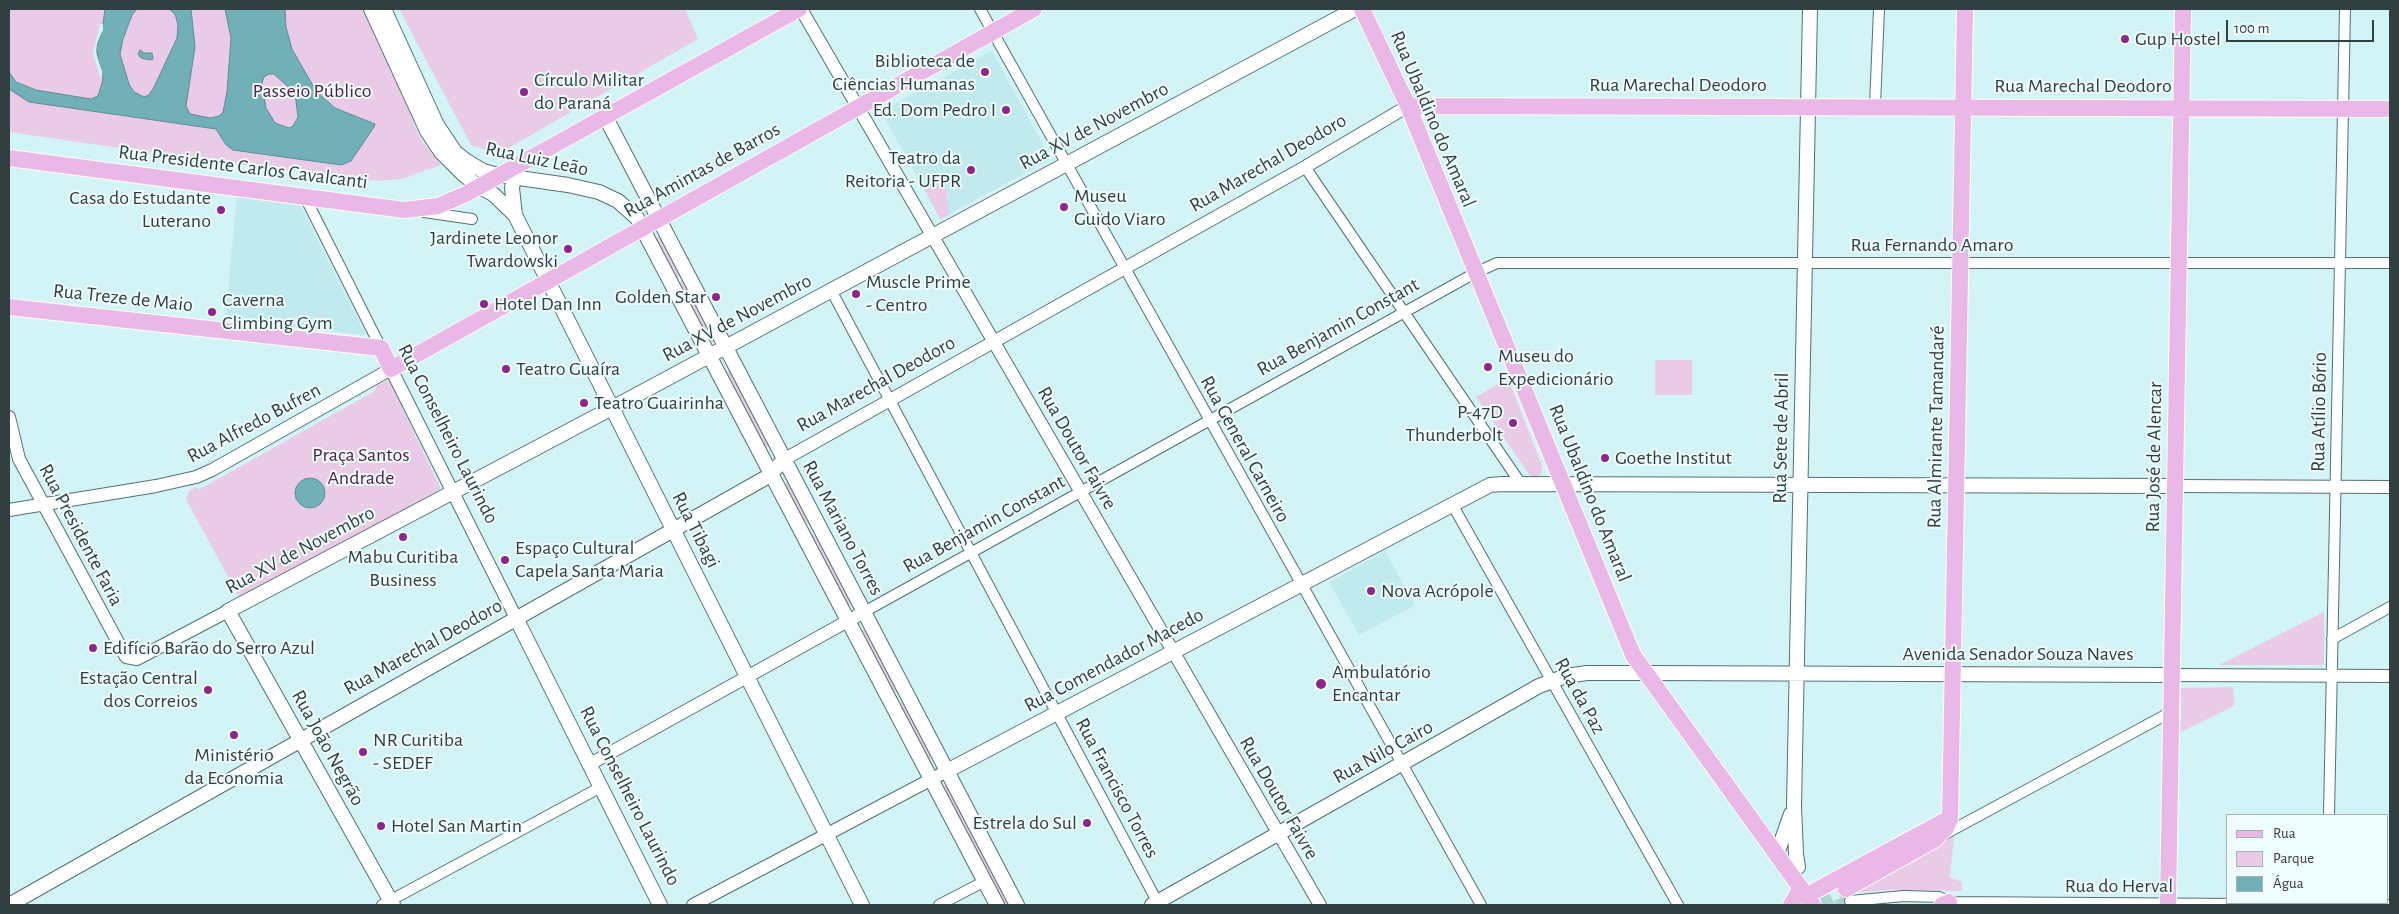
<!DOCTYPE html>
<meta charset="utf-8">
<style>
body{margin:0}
#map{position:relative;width:2399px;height:914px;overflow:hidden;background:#d3f4f7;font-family:"Alegreya Sans",sans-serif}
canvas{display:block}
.frame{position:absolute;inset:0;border:10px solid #323f40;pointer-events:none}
.legend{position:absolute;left:2226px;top:814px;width:162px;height:90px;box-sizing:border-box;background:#f0fdfe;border:1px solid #a4b1b2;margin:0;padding:6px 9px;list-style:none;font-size:15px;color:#323f40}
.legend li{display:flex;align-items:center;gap:10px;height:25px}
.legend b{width:25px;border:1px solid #a4b1b2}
.scale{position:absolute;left:2226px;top:20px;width:148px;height:22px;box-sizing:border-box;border:2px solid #323f40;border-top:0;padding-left:6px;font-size:15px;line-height:18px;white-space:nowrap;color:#323f40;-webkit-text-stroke:4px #f0fdfe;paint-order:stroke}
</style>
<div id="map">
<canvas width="2399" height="914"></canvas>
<div class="frame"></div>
<ul class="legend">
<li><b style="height:6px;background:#e9b8e7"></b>Rua</li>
<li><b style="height:14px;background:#eacbe7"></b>Parque</li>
<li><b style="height:14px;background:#70b0b6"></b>Água</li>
</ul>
<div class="scale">100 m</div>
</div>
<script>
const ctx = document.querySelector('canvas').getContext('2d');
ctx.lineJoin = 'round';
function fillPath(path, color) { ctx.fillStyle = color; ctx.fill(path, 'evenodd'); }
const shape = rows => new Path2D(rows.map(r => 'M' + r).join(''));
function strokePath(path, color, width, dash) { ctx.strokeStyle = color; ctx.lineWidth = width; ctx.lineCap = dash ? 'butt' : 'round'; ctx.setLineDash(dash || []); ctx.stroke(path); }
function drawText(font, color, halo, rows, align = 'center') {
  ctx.font = font + ' "Alegreya Sans",sans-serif'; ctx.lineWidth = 4; ctx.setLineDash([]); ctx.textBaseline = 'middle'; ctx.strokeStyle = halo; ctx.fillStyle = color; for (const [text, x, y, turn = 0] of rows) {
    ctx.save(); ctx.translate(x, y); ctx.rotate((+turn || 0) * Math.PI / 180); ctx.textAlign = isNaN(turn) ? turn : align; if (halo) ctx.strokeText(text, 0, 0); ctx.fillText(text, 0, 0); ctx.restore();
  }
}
const built = shape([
 [992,51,1051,159,940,219,881,111],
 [237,196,298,201,366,335,225,319],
 [1385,551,1415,605,1359,635,1329,582]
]);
const green = shape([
 [9,9,364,9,401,89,415,127,422,141,441,165,401,179,378,181,202,160,9,132],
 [399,9,685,9,698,39,498,154,471,145],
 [945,179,949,215,940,219,925,190],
 [667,233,683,263,677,282,655,239],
 [684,266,722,337,708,344,679,287],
 [1655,360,1692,360,1692,395,1655,395],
 [736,367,774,443,761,450,724,373],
 [1508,378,1542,466,1542,472,1539,476,1530,476,1528,473,1476,397],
 [386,381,390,383,441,489,240,599,188,503,186,498,189,491,195,487,200,489,375,391,376,386],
 [790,476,823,538,794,511,783,489],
 [800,522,830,551,855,602,843,608],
 [2324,612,2324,665,2219,665],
 [869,626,894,675,897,711,857,633],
 [900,685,935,755,924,762,902,719],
 [2233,687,2234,706,2181,732,2181,688],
 [951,783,1016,905,1000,905,939,789],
 [1954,835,1950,877,1962,882,1962,891,1891,890,1847,893]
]);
const water = shape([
 [105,9,137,9,132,15,123,39,120,54,129,84,134,92,144,97,149,95,154,87,177,38,178,25,175,14,169,9,191,9,195,47,186,106,190,114,210,118,219,116,223,112,227,92,231,38,225,9,285,9,286,27,292,49,316,91,335,108,375,124,374,127,351,161,341,165,233,150,226,145,216,129,29,102,9,89,9,72,16,82,36,90,91,99,98,96,103,80,96,48,102,32,105,9],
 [269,74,274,74,295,93,298,117,293,126,289,128,275,123,266,108,262,83,264,77,269,74],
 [140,50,144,53,152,53,153,59,150,60,141,58,138,54,140,50],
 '295 493a15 15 0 1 1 30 0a15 15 0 1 1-30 0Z'
]);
const pier = shape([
 [100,24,103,24,103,30,97,43,96,53,102,71,102,77,100,77,93,53]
]);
const minorTunnel = shape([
 [1836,905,1850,901]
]);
const primaryTunnel = shape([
 [1817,905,1846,889]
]);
const minor = shape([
 [980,9,1481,905],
 [1875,106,1879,9],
 [1305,167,1521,484],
 [305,197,381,348],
 [424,212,472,219],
 [831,290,1159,905],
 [1452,504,1678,905],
 [864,612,1475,273,1497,263,2390,263],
 [2332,639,2390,607],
 [2329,815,2345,9],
 [1943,835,2171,712],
 [1850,901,1904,896,1939,897,1949,902,2390,905],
 [382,905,601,787],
 [939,905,985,881]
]);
const tertiary = shape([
 [801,9,1320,905],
 [9,417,19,459,126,657,137,659,228,611],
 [785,459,1305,167,1408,106],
 [2175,486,2390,487],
 [9,510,156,486,196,477,212,470,391,369,516,618],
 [2172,675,2390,676],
 [590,764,864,612],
 [693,905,947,771]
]);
const secondary = shape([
 [371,9,427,131,441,152,463,174,478,186,493,194,515,215,862,905],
 [384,9,437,125,455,152,465,160,483,171,498,175,568,185,599,192,618,201,637,218,997,905],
 [605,116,1017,905],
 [515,215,512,188,516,169],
 [516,618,660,905],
 [947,771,1490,485,1502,484,2175,486],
 [1777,854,1791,814],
 [1798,867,1796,854,1794,806,1810,9],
 [9,905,767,477,785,459],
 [393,905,228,611,629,399,1355,9],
 [1152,905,1539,686,1566,676,1587,673,1645,673,2172,675]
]);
const primary = shape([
 [1362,9,1408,106,1633,655,1813,905],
 [1408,106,2390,109],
 [9,158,404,210,438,206,466,194,799,9],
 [9,307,381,348,391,369,1034,9],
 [1846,889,1934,840,1946,828,1950,819,1965,9],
 [1815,891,1944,821],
 [1791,905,1801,888],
 [1942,905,1949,902],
 [2168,905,2183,9]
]);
const markers = [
 [2125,39,5,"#8d268c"],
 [985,72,5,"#8d268c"],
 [524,92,5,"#8d268c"],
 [1006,110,5,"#8d268c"],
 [971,170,5,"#8d268c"],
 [1064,207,5,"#8d268c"],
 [221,210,5,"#8d268c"],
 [568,249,5,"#8d268c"],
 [856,294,5,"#8d268c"],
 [716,297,5,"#8d268c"],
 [484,304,5,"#8d268c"],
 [212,312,5,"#8d268c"],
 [1488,367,5,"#8d268c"],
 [506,369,5,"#8d268c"],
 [584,403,5,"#8d268c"],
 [1513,423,5,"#8d268c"],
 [1605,458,5,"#8d268c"],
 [403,537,5,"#8d268c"],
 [505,560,5,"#8d268c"],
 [1371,591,5,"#8d268c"],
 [93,648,5,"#8d268c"],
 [1321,684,6,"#8d268c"],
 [208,690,5,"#8d268c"],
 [234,735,5,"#8d268c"],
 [363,752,5,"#8d268c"],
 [1087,823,5,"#8d268c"],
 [381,826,5,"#8d268c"]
];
const poiNames = [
 ["Gup Hostel",2135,39],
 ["Biblioteca de",975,61,"right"],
 ["Ciências Humanas",975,84,"right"],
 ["Círculo Militar",534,80],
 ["do Paraná",534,103],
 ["Ed. Dom Pedro I",996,110,"right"],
 ["Teatro da",961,158,"right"],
 ["Reitoria - UFPR",961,181,"right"],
 ["Museu",1074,196],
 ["Guido Viaro",1074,219],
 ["Casa do Estudante",211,198,"right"],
 ["Luterano",211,221,"right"],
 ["Jardinete Leonor",558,238,"right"],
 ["Twardowski",558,261,"right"],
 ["Muscle Prime",866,282],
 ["- Centro",866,305],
 ["Golden Star",706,297,"right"],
 ["Caverna",222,300],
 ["Climbing Gym",222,323],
 ["Hotel Dan Inn",494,304],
 ["Museu do",1498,356],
 ["Expedicionário",1498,379],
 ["Teatro Guaíra",516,369],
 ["Teatro Guairinha",594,403],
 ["P-47D",1503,412,"right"],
 ["Thunderbolt",1503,435,"right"],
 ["Goethe Institut",1615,458],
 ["Espaço Cultural",515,548],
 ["Capela Santa Maria",515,571],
 ["Mabu Curitiba",403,557,"center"],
 ["Business",403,580,"center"],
 ["Nova Acrópole",1381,591],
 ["Edifício Barão do Serro Azul",103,648],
 ["Ambulatório",1332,672],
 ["Encantar",1332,695],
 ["Estação Central",198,678,"right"],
 ["dos Correios",198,701,"right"],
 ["NR Curitiba",373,740],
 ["- SEDEF",373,763],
 ["Ministério",234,755,"center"],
 ["da Economia",234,778,"center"],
 ["Estrela do Sul",1077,823,"right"],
 ["Hotel San Martin",391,826]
];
const streetNames = [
 ["Rua Marechal Deodoro",1678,85],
 ["Rua Marechal Deodoro",2083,86],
 ["Rua Ubaldino do Amaral",1433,119,67],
 ["Rua XV de Novembro",1094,126,-28],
 ["Rua Luiz Leão",537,159,12],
 ["Rua Marechal Deodoro",1268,163,-30],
 ["Rua Presidente Carlos Cavalcanti",243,167,7],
 ["Rua Amintas de Barros",702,170,-29],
 ["Rua Fernando Amaro",1932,245],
 ["Rua Treze de Maio",123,298,6],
 ["Rua XV de Novembro",737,318,-28],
 ["Rua Benjamin Constant",1338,327,-29],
 ["Rua Marechal Deodoro",876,384,-29],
 ["Rua Atílio Bório",2319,412,-89],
 ["Rua Alfredo Bufren",254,423,-28],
 ["Rua Almirante Tamandaré",1936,427,-89],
 ["Rua Conselheiro Laurindo",448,434,63],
 ["Rua Sete de Abril",1781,438,-89],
 ["Rua Doutor Faivre",1077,448,60],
 ["Rua General Carneiro",1245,449,61],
 ["Rua José de Alencar",2154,457,-89],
 ["Rua Ubaldino do Amaral",1590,493,68],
 ["Rua Benjamin Constant",984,524,-29],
 ["Rua Mariano Torres",843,528,62],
 ["Rua Tibagi",696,530,63],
 ["Rua Presidente Faria",81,535,62],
 ["Rua XV de Novembro",300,550,-28],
 ["Rua Marechal Deodoro",423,647,-29],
 ["Avenida Senador Souza Naves",2018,654],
 ["Rua Comendador Macedo",1114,660,-28],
 ["Rua da Paz",1580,696,61],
 ["Rua João Negrão",328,748,61],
 ["Rua Nilo Cairo",1383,752,-29],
 ["Rua Francisco Torres",1117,788,62],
 ["Rua Conselheiro Laurindo",630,796,63],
 ["Rua Doutor Faivre",1279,798,60],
 ["Rua do Herval",2119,886]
];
const parkNames = [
 ["Passeio Público",312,91],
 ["Praça Santos",361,455],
 ["Andrade",361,478]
];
fillPath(built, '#c0eaee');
fillPath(green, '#eacbe7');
fillPath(water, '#70b0b6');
strokePath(water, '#5d8e93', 1);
fillPath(pier, '#d3f4f7');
strokePath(minorTunnel, '#b3d0d2', 10, [10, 5]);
strokePath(primaryTunnel, '#b3d0d2', 16, [16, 8]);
strokePath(minor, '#537073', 12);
strokePath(tertiary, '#537073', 14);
strokePath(secondary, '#537073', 16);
strokePath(primary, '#fff', 18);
strokePath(minor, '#fff', 10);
strokePath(tertiary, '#fff', 12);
strokePath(secondary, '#fff', 14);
strokePath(primary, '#e9b8e7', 16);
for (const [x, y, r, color] of markers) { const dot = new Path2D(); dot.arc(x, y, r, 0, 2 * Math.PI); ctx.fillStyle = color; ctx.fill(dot); strokePath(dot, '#f0fdfe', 2); }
drawText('20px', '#323f40', '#f0fdfe', poiNames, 'left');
drawText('20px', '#323f40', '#f0fdfe', streetNames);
drawText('20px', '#4d1e4c', '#f0fdfe', parkNames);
</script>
